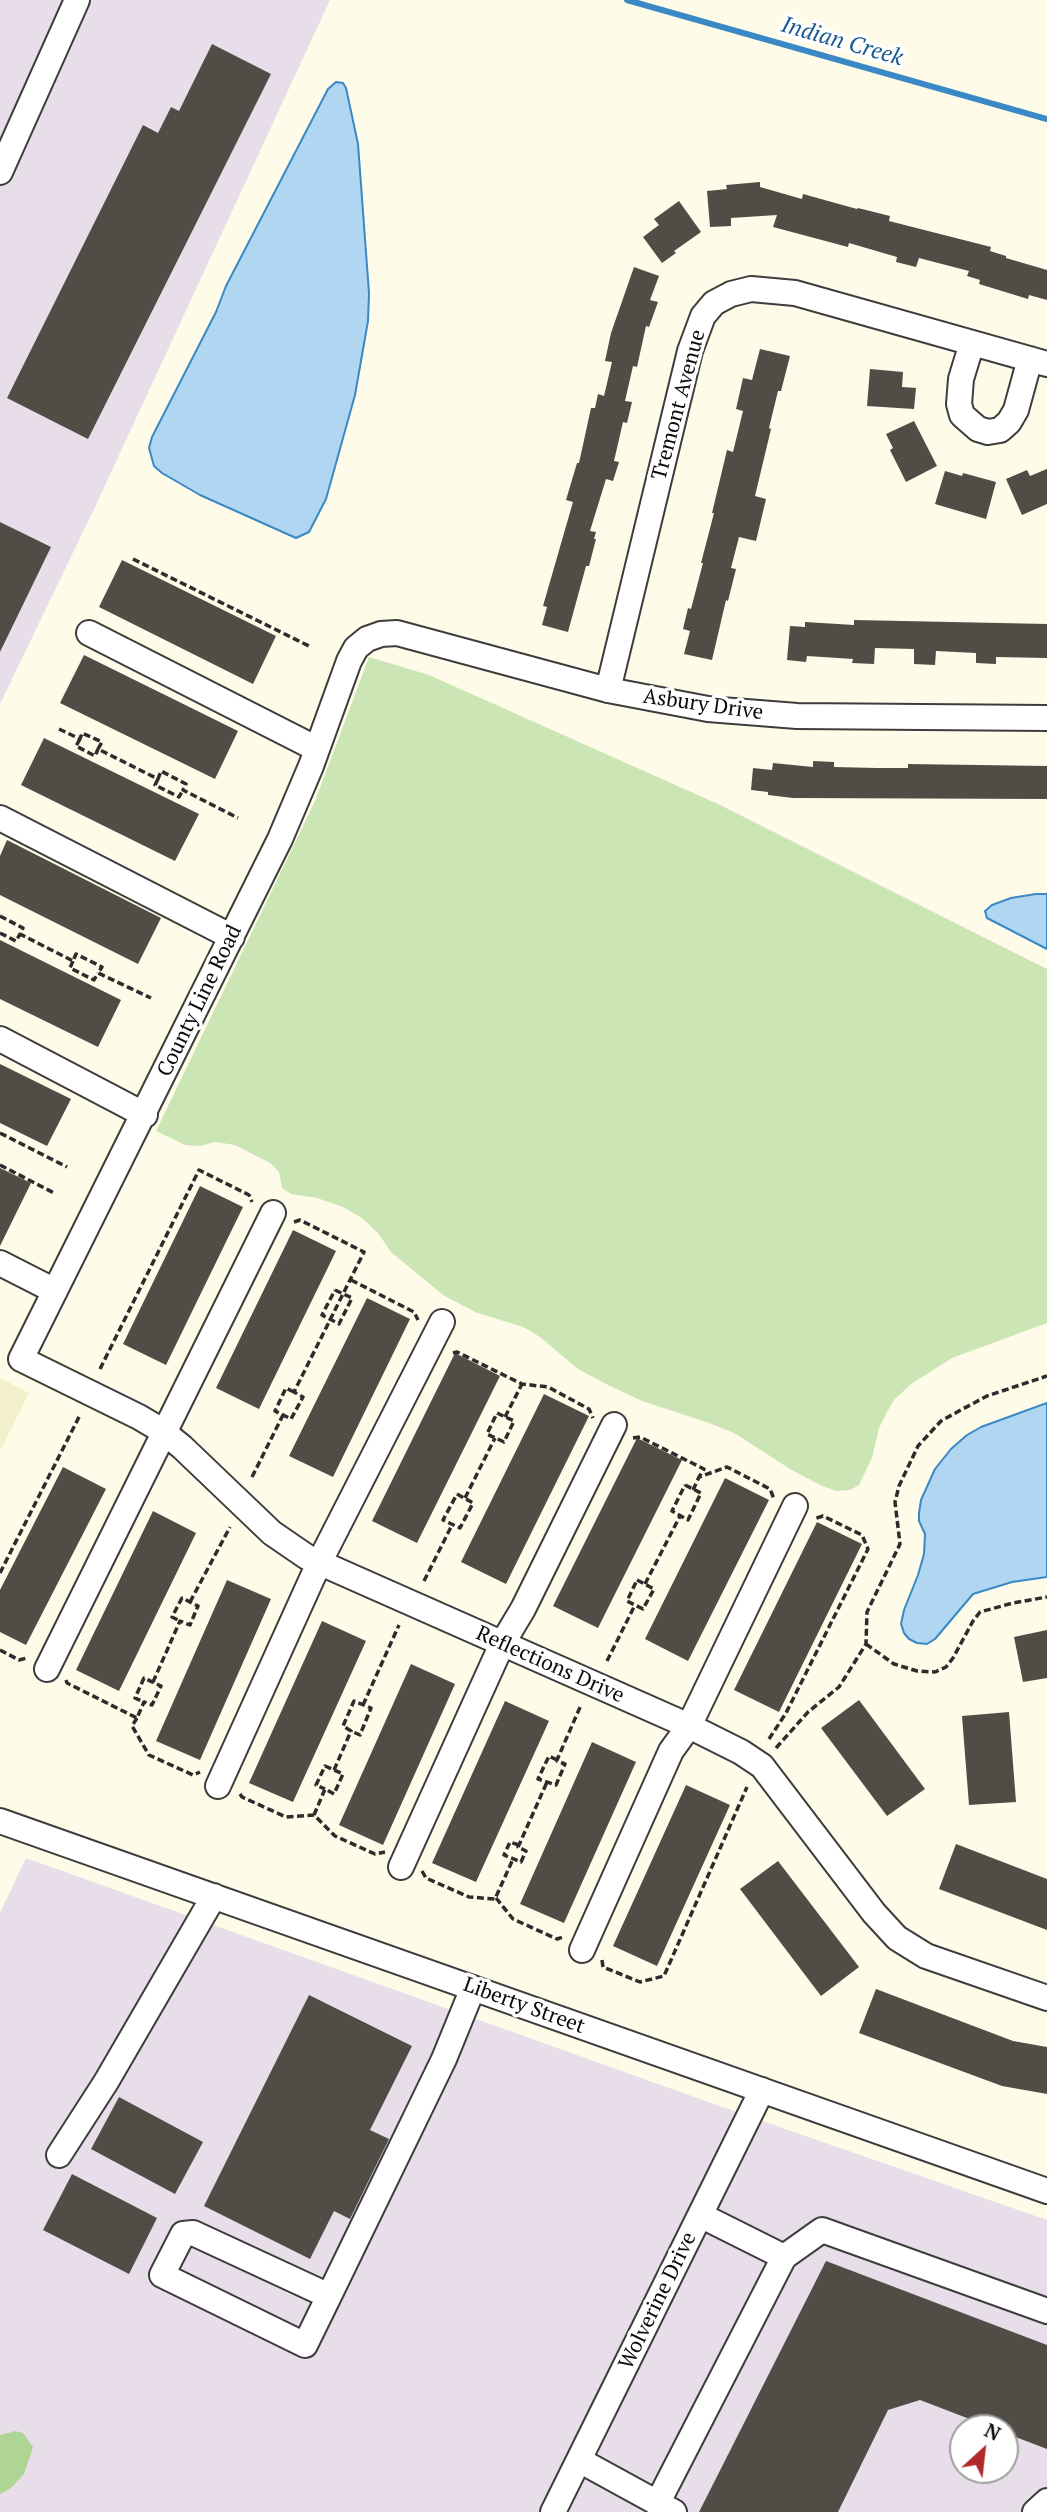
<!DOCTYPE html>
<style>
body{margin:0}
#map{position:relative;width:1047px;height:2512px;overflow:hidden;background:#fefbe8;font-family:"PT Serif",serif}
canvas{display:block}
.north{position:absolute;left:949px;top:2414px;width:70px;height:70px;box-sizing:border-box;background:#fff;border:2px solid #9d9d9d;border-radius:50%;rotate:27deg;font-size:19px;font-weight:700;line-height:28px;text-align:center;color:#0a0a0a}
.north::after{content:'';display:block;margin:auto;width:24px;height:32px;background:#b12a2b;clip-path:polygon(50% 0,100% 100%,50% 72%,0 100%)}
</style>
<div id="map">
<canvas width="1047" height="2512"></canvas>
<div class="north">N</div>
</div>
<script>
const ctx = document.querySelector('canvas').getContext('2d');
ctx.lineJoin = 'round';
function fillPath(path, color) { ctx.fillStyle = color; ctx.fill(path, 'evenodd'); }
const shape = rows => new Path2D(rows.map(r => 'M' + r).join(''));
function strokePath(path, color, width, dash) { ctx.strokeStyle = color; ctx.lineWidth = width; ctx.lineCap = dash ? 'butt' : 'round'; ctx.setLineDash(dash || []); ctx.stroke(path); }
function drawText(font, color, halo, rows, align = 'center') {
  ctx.font = font + ' "PT Serif",serif'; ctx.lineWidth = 7; ctx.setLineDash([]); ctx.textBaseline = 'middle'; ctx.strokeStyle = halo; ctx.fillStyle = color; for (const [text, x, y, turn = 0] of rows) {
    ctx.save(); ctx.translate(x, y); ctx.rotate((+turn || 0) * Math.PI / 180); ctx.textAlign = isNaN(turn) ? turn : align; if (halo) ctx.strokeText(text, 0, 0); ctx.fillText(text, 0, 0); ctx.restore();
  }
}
const industrial = shape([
 [0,0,330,0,94,509,0,704],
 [26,1858,728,2109,1047,2220,1047,2512,0,2512,0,2494,11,2488,15,2431,0,2435,0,1913],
 [963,2428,1005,2428,1005,2470,963,2470]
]);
const farmland = shape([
 [0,1378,29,1393,0,1451]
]);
const green = shape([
 [369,657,429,675,718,804,1047,969,1047,1323,952,1358,911,1384,894,1400,887,1412,879,1428,872,1458,859,1485,850,1490,836,1491,822,1486,790,1469,736,1434,712,1424,642,1401,604,1383,578,1369,540,1337,523,1327,475,1312,443,1295,391,1252,378,1233,362,1218,343,1207,317,1198,291,1194,282,1188,279,1172,270,1163,235,1145,215,1142,200,1146,185,1145,156,1131,315,801]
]);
const forest = shape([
 [15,2431,23,2433,33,2447,24,2474,11,2488,0,2494,0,2435]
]);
const water = shape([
 [336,82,343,83,346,88,358,144,369,293,368,321,355,395,326,499,309,532,296,538,200,495,162,473,154,466,149,448,152,437,216,312,226,286,328,89,336,82],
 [1036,894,1047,894,1047,949,987,918,985,911,992,905,1011,898,1036,894],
 [1047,1403,1047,1577,1012,1582,973,1594,935,1639,927,1644,917,1643,909,1639,904,1633,901,1624,904,1610,918,1575,924,1554,925,1534,919,1521,919,1513,921,1500,935,1469,951,1449,967,1435,981,1427,1047,1403]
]);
const stream = shape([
 [627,0,1047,119]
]);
const building = shape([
 [212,44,271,74,88,439,7,398,143,125,158,133,171,107,179,111],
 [760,182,760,187,802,199,803,194,857,209,858,208,890,216,889,221,991,247,990,251,1006,256,1006,258,1047,270,1047,300,1029,295,1028,299,979,284,980,280,967,276,969,271,919,258,916,267,896,262,897,257,849,243,848,247,773,227,777,215,731,218,731,226,710,227,707,191,727,189,726,185],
 [679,201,701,232,674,251,676,253,662,263,643,237,659,225,654,219],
 [634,267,659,276,650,300,658,302,649,327,646,326,637,367,633,366,625,401,632,402,627,423,623,422,614,461,619,462,613,481,606,479,590,531,596,532,594,539,596,539,589,566,586,566,568,632,542,625,547,607,543,606,573,502,566,500,577,463,579,463,591,408,595,408,598,394,604,396,612,362,605,361,611,333],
 [760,349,790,356,781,391,778,391,769,428,771,429,755,496,766,499,756,541,739,537,731,568,736,569,728,601,726,600,712,660,684,654,690,631,683,629,688,608,691,609,703,563,701,563,714,513,712,513,727,450,733,452,743,411,736,409,743,378,752,380],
 [870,369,903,372,902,387,916,388,914,409,867,406],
 [914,421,937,466,906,482,890,450,893,448,886,434],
 [1047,469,1047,504,1022,515,1006,479,1027,470,1030,476],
 [945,471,962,476,963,473,996,482,986,519,935,504],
 [0,522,51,547,0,652],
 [122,560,276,636,253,684,99,607],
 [854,620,1047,624,1047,658,996,657,996,664,976,663,976,653,936,651,935,665,914,664,914,649,875,648,874,664,852,663,853,659,807,656,806,662,787,660,790,626,805,627,805,622,854,625],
 [84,655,238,731,215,779,60,703],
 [44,738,199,814,175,861,21,785],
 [813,761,834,762,834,767,877,768,908,768,908,764,1047,766,1047,799,793,798,768,795,768,792,751,790,753,768,772,770,773,763,813,767],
 [7,840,161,918,138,964,0,895,0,856],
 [0,940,121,1000,98,1047,0,999],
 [0,1064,71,1099,47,1146,0,1123],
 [0,1168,31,1183,0,1246],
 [200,1186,243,1207,166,1365,123,1344],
 [293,1230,336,1251,259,1409,216,1388],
 [367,1298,410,1319,333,1477,289,1456],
 [455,1353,500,1376,417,1543,372,1521],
 [544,1394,589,1416,506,1584,461,1562],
 [637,1438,682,1460,598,1628,553,1606],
 [63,1467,106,1489,26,1645,0,1632,0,1590],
 [725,1478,769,1500,688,1661,645,1639],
 [153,1511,196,1533,119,1691,76,1670],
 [817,1522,862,1544,779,1712,734,1690],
 [227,1580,271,1599,200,1760,156,1741],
 [322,1621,366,1641,293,1802,249,1783],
 [1047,1630,1047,1678,1023,1682,1014,1637],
 [411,1664,455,1684,383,1845,339,1825],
 [859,1700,925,1789,887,1816,821,1728],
 [505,1701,549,1721,476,1882,432,1863],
 [1009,1712,1016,1802,969,1805,962,1716],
 [592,1742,636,1762,564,1923,520,1904],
 [686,1785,730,1805,657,1966,613,1946],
 [956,1844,1047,1879,1047,1930,939,1889],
 [778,1861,859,1967,821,1996,740,1889],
 [876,1989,1013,2041,1047,2047,1047,2094,1002,2086,859,2033],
 [309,1995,412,2046,370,2130,389,2139,350,2219,334,2211,310,2259,204,2206],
 [119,2097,203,2142,175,2194,91,2149],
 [72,2174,157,2218,129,2274,43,2230],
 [826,2261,1047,2345,1047,2449,1005,2433,1005,2428,993,2428,920,2400,888,2410,838,2512,699,2512]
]);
const path = shape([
 [133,559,311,647],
 [59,729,80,739,82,733,102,742,98,749,158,779,161,771,186,784,183,790,238,818],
 [80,739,76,746,95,756,98,749],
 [158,779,155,785,179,797,183,790],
 [0,916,23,928,20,934,73,961,76,954,102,967,98,973,151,998],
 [0,933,16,941,20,934],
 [73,961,70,968,94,980,98,973],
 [0,1133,67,1167],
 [0,1165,54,1193],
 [294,1222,300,1220,364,1252,294,1392,303,1397,291,1419,275,1411,286,1388,294,1392],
 [351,1280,414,1312,418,1320],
 [335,1290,352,1298,339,1324,322,1315,335,1290],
 [453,1353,457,1352,522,1384,548,1387,589,1409,593,1418],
 [100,1369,199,1170,249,1195,252,1202],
 [497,1413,514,1421,504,1442,487,1434,497,1413],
 [505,1417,522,1384],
 [633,1438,640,1437,704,1469,699,1477,727,1467,770,1489,774,1499],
 [252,1477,283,1415],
 [685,1485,701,1493,688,1520,672,1511,685,1485],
 [693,1490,699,1477],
 [457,1494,473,1503,460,1528,443,1520,457,1494],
 [465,1498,495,1438],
 [0,1573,80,1415],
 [637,1580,654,1589,643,1609,627,1601,637,1580],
 [424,1581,452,1525],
 [645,1584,680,1516],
 [190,1602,230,1527],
 [866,1644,894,1664,917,1671,935,1672,946,1667,953,1658,973,1621,980,1612,1013,1603,1047,1597],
 [0,1650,19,1660,27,1658],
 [607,1661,635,1605],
 [66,1680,67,1683,137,1718,144,1702,152,1705,161,1686,144,1678,135,1698,144,1702],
 [153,1682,180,1621,190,1625,198,1606,182,1598,172,1617,180,1621],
 [363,1705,399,1625],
 [137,1718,132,1726,149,1755,193,1775,200,1772],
 [769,1739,786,1713,868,1549,862,1535,823,1516,814,1519],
 [776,1748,808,1712,839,1687,866,1644,867,1612,900,1544,895,1502,899,1486,918,1446,941,1421,959,1411,987,1396,1047,1376],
 [557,1760,549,1756,538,1779,556,1785,565,1764,557,1761,557,1760,581,1705],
 [334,1770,351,1731,343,1726,354,1701,371,1708,360,1735,351,1731],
 [240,1794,242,1797,286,1817,314,1815,335,1836,375,1854,385,1852],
 [314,1815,325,1789,334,1794,343,1774,325,1766,316,1785,325,1789],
 [519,1845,510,1842,504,1855,521,1862,526,1851,518,1847,519,1845,547,1782],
 [422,1871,426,1878,469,1897,495,1899,513,1859],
 [496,1898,513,1919,557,1939,563,1937],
 [602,1960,603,1967,640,1982,664,1976,747,1787]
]);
const minor = shape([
 [0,172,77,0],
 [972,343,961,379,959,404,962,415,978,429,988,432,1000,430,1009,422,1016,410,1030,359],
 [89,633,317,749],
 [608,690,690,351,703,316,714,303,731,294,751,289,795,293,1047,364],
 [1047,718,797,716,708,709,608,690,397,633,381,634,367,639,356,648,349,661,311,766,280,839,21,1359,139,1417,161,1430,182,1447,272,1533,307,1557,689,1726,741,1752,762,1766,874,1913,897,1938,926,1956,1047,1998],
 [0,818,232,937],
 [0,1039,145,1115],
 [0,1263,55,1291],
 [47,1669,273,1213],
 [218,1786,319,1563,442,1322],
 [0,1821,1047,2191],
 [401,1867,502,1644,523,1609,614,1425],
 [582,1950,671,1751,689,1726,795,1506],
 [59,2155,106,2082,214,1896],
 [700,2215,784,2257,822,2230,1047,2311],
 [329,2296,193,2233,183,2234,162,2275,305,2345,329,2296,444,2059,473,1988],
 [579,2460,674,2512],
 [657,2504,784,2257],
 [553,2512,762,2090],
 [1035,2512,1047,2501]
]);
const streetNames = [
 ["Tremont Avenue",679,405,-75],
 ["Asbury Drive",703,705,8],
 ["County Line Road",200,1001,-64],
 ["Reflections Drive",550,1665,24],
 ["Liberty Street",524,2006,20],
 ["Wolverine Drive",658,2301,-64]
];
const waterNames = [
 ["Indian Creek",842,42,16]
];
fillPath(industrial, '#e8dee9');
fillPath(farmland, '#f2f0ca');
fillPath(green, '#cce5b4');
fillPath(forest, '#afd595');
fillPath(water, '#b0d6f2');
strokePath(water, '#3a88c5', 2);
strokePath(stream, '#3a88c5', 6);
fillPath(building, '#524c47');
strokePath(minor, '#3d3d3d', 28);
strokePath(path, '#2c2c2c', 3.5, [7, 3.5]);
strokePath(minor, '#fff', 24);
drawText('21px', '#0a0a0a', '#fff', streetNames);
drawText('italic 23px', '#1b5a94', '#fff', waterNames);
</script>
